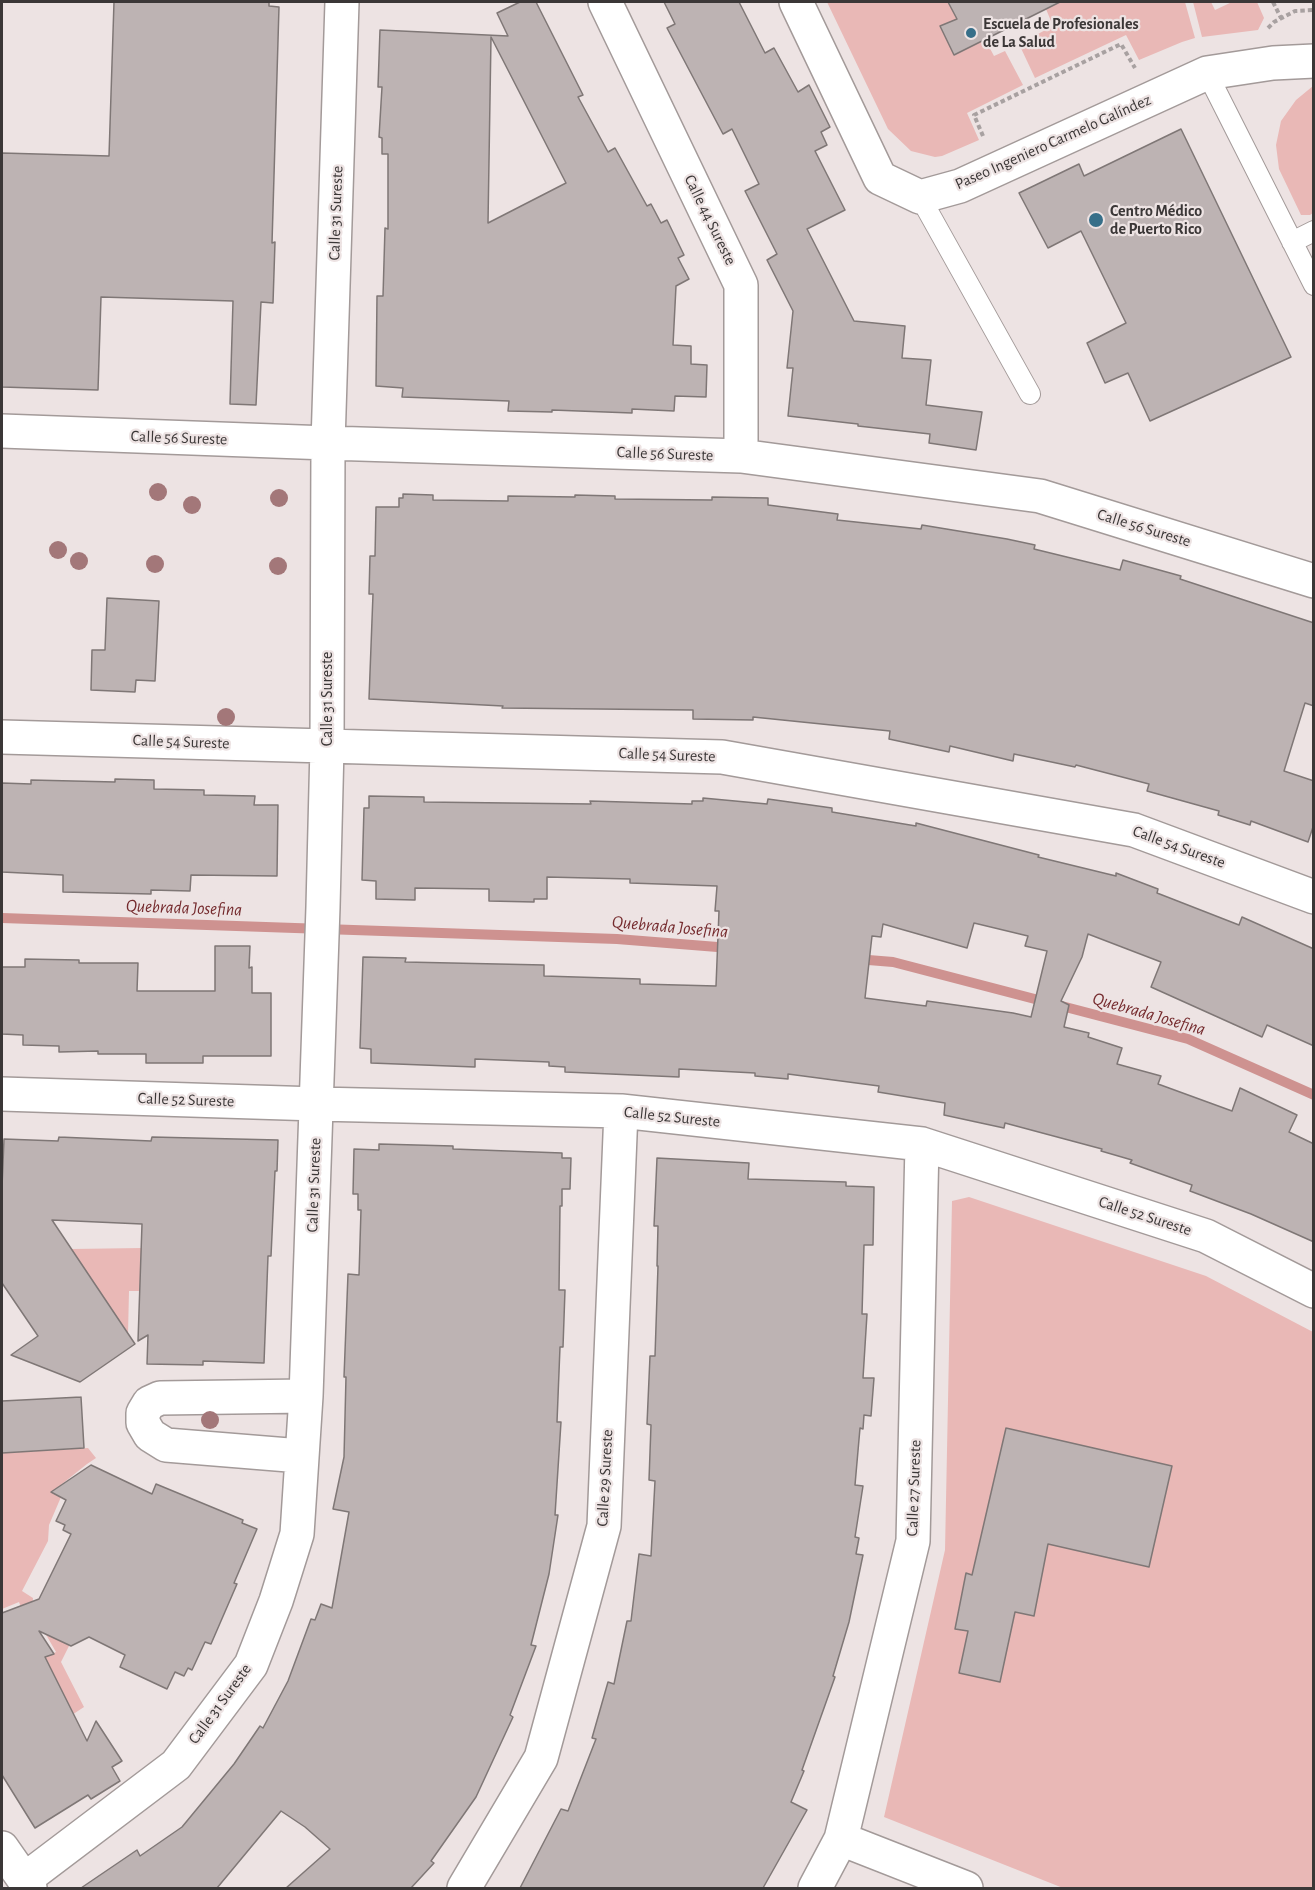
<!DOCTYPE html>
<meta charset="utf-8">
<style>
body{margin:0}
#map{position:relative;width:1315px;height:1890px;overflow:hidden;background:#ede3e3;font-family:"Alegreya Sans",sans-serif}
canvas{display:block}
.frame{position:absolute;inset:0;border:3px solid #3b3737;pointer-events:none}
</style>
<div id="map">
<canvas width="1315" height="1890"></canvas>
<div class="frame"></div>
</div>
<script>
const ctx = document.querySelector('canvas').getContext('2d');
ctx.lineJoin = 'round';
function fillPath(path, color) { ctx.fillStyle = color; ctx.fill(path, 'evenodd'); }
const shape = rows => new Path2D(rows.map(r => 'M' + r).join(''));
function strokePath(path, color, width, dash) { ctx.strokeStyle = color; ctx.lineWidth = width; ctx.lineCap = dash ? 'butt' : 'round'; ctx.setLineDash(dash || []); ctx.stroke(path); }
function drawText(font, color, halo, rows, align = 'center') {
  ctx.font = font + ' "Alegreya Sans",sans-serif'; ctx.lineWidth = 4.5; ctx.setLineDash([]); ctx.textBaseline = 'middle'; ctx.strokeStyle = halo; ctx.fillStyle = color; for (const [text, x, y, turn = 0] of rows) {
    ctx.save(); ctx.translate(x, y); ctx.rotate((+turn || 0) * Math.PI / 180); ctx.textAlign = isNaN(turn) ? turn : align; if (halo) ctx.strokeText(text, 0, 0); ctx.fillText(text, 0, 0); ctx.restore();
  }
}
const green = shape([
 [827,2,948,2,957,19,941,26,985,39,994,56,1005,51,1023,85,967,113,979,140,942,156,935,157,911,151,888,129],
 [1060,2,1185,2,1195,38,1182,42,1139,60,1126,35,1035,78,1019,44,1053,26,1046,9],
 [1193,2,1211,2,1215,10,1232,2,1257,2,1264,18,1258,30,1202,37],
 [1313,86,1313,213,1310,215,1301,215,1279,169,1276,145,1281,121,1296,100],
 [969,1197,1206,1276,1313,1332,1313,1888,1063,1888,884,1817,945,1550,952,1201],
 [142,1248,140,1291,129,1291,128,1334,71,1249],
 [88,1448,96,1458,87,1464,52,1492,61,1497,49,1525,48,1541,22,1591,33,1598,32,1610,76,1632,61,1662,84,1707,37,1738,45,1665,2,1686,2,1677,56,1652,37,1619,26,1621,19,1602,2,1609,2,1453]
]);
const stream = shape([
 [2,918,617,939,730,948],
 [856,959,893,962,1188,1039,1314,1095]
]);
const building = shape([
 [114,2,269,2,269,6,279,7,272,243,275,242,273,303,261,302,256,405,230,404,233,301,101,297,98,390,2,387,2,153,109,156,114,2],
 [520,2,536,2,583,95,578,97,608,152,615,148,647,206,651,204,661,223,667,220,684,255,678,258,689,279,676,286,673,345,691,346,691,364,707,365,706,397,675,396,674,411,632,409,632,413,552,410,552,412,508,411,509,401,402,397,403,388,376,386,377,296,383,296,385,228,388,229,388,154,382,154,382,138,379,137,382,87,378,87,380,30,508,36,497,13,520,2],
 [491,37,566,183,488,223,491,37],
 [664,2,739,2,765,53,774,48,798,92,809,85,830,127,821,132,827,145,815,151,845,210,807,229,854,321,905,326,902,358,931,360,926,405,982,412,976,450,929,443,930,434,858,426,858,424,788,416,793,368,787,368,793,311,767,260,777,254,745,191,759,184,732,129,723,134,667,28,675,24,664,2],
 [948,2,1060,2,954,55,940,26,957,19,948,2],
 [1181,129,1291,357,1150,421,1128,373,1105,383,1087,343,1126,323,1081,231,1048,248,1019,193,1079,164,1084,176,1181,129],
 [403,494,433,495,433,500,508,501,508,496,575,497,575,495,615,496,615,499,712,500,712,497,768,498,768,505,838,514,837,520,921,529,922,525,1007,539,1035,545,1034,549,1120,570,1123,560,1181,576,1180,579,1314,623,1314,706,1305,703,1284,771,1314,781,1314,824,1308,842,1251,821,1250,825,1218,815,1219,811,1147,791,1149,784,1076,765,1075,767,1014,754,1013,761,950,746,949,752,889,739,890,731,753,717,753,720,693,719,693,710,502,708,503,706,369,699,373,594,369,594,370,556,375,556,376,507,399,507,399,498,403,498,403,494],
 [107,598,159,601,155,681,136,680,135,692,91,690,92,650,105,650,107,598],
 [115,779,154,780,154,789,204,790,204,795,255,796,254,805,278,805,277,876,191,875,190,891,151,890,151,894,63,892,63,875,2,872,2,783,31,784,31,780,115,782,115,779],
 [369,796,424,797,424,802,591,804,590,801,692,804,692,801,703,801,703,798,767,804,768,799,832,808,832,812,916,826,916,823,1039,855,1038,857,1116,876,1116,873,1158,889,1157,893,1239,925,1242,917,1314,949,1314,1046,1267,1025,1262,1037,1151,987,1161,962,1088,934,1082,957,1061,1001,1069,1005,1064,1027,1089,1033,1088,1037,1122,1048,1117,1064,1161,1076,1158,1084,1232,1111,1240,1088,1297,1115,1289,1132,1314,1144,1314,1242,1251,1214,1190,1191,1192,1185,1130,1163,1132,1160,1101,1151,1102,1149,1005,1123,1004,1128,944,1115,945,1103,878,1092,879,1086,788,1074,788,1079,755,1076,755,1073,679,1069,679,1077,565,1072,565,1067,549,1066,549,1062,475,1059,475,1067,371,1063,371,1049,360,1048,363,957,406,958,405,962,544,965,544,976,640,979,640,984,716,986,719,911,715,911,717,886,630,883,630,879,547,877,547,899,534,899,534,902,489,901,489,889,415,888,415,900,376,899,376,881,362,880,364,808,369,808,369,796],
 [974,923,1028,936,1025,946,1047,951,1031,1017,1013,1013,927,1001,926,1006,865,998,872,936,881,937,883,924,967,948,974,923],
 [215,946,250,946,249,968,252,967,252,993,271,993,271,1056,203,1056,203,1063,146,1063,146,1054,98,1054,98,1051,59,1052,59,1046,23,1045,23,1035,2,1034,2,967,25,967,25,959,79,960,79,963,138,963,137,991,215,991,215,946],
 [59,1137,151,1141,152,1137,278,1140,277,1171,275,1171,271,1256,268,1256,264,1363,203,1361,203,1365,147,1364,148,1335,138,1341,142,1224,52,1220,135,1344,80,1382,11,1355,38,1336,2,1283,2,1187,4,1139,58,1141,59,1137],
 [379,1144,453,1146,453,1149,562,1153,562,1158,571,1158,570,1189,562,1189,562,1206,560,1206,559,1290,565,1290,563,1347,560,1347,557,1422,561,1422,555,1515,558,1515,549,1574,531,1645,536,1646,510,1715,513,1717,476,1797,431,1861,434,1863,411,1888,286,1888,330,1849,305,1827,281,1811,217,1888,81,1888,137,1850,140,1856,182,1827,234,1764,260,1726,263,1728,288,1681,311,1619,315,1620,321,1604,332,1608,349,1512,333,1509,344,1457,346,1377,344,1377,348,1274,359,1275,361,1210,358,1210,358,1194,353,1194,354,1149,379,1150,379,1144],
 [657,1158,749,1163,748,1179,846,1182,846,1186,874,1187,873,1245,864,1245,862,1314,867,1314,863,1378,874,1378,871,1416,864,1415,863,1429,860,1428,855,1485,863,1486,855,1537,859,1538,856,1554,863,1555,849,1622,833,1676,835,1677,802,1770,804,1771,791,1802,807,1810,763,1888,520,1888,561,1809,568,1811,596,1739,592,1738,608,1682,614,1684,627,1621,631,1621,639,1554,651,1556,655,1481,649,1480,651,1425,647,1424,650,1356,655,1356,658,1266,657,1266,658,1226,654,1226,657,1158],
 [81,1397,84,1448,2,1453,2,1401,81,1397],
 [1006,1428,1172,1466,1149,1567,1048,1544,1034,1616,1015,1612,1000,1682,959,1673,968,1631,955,1629,966,1573,972,1575,1006,1428],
 [91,1465,152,1494,156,1484,243,1520,242,1523,257,1529,234,1583,237,1584,211,1644,205,1642,192,1670,188,1668,184,1676,175,1672,167,1689,120,1667,125,1655,89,1637,71,1646,39,1631,54,1654,45,1657,87,1741,96,1721,122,1761,112,1767,120,1781,91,1799,88,1795,35,1828,2,1775,2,1613,39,1599,71,1534,63,1530,65,1525,56,1521,66,1500,51,1492,91,1465]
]);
const path = shape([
 [1273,2,1281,18],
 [1268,28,1274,22,1295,11,1314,10],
 [983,136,974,115,1121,44,1135,68]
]);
const lane = shape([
 [1207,73,1314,285],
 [920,197,1030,394],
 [1292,242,1314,231]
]);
const street = shape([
 [605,2,741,285,741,456],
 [796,2,880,178,920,197,960,186,1207,73,1273,63,1314,61],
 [2,431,328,443,741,456,1040,496,1314,581],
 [2,737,722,757,1134,830,1314,897],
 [2,1094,317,1104,621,1111,922,1144,1206,1236,1314,1291],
 [301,1456,166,1445,150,1435,143,1423,143,1413,149,1403,160,1398,306,1396],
 [841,1839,966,1888],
 [2,1848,30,1888],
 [24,1880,176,1765,251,1665,276,1601,297,1534,306,1396,323,907,327,747,328,443,342,2],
 [464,1888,541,1758,604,1526,621,1111],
 [815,1888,841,1839,913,1541,922,1144]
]);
const trees = [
 [158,492],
 [279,498],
 [192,505],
 [58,550],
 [79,561],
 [155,564],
 [278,566],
 [226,717],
 [210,1420]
];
const markers = [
 [971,33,6,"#376f89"],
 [1096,220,8,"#376f89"]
];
const poiNames = [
 ["Escuela de Profesionales",983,24],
 ["de La Salud",983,42],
 ["Centro Médico",1110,211],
 ["de Puerto Rico",1110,229]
];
const streetNames = [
 ["Paseo Ingeniero Carmelo Galíndez",1053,142,-24],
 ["Calle 31 Sureste",336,213,-88],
 ["Calle 44 Sureste",710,220,64],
 ["Calle 56 Sureste",179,438,2],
 ["Calle 56 Sureste",665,454,2],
 ["Calle 56 Sureste",1144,528,17],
 ["Calle 31 Sureste",327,699,-90],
 ["Calle 54 Sureste",181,742,2],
 ["Calle 54 Sureste",667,755,2],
 ["Calle 54 Sureste",1179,847,20],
 ["Calle 52 Sureste",186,1100,2],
 ["Calle 52 Sureste",672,1117,6],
 ["Calle 31 Sureste",314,1185,-88],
 ["Calle 52 Sureste",1145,1216,18],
 ["Calle 29 Sureste",605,1478,-87],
 ["Calle 27 Sureste",914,1488,-88],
 ["Calle 31 Sureste",220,1704,-54]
];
const waterNames = [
 ["Quebrada Josefina",184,908,2],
 ["Quebrada Josefina",670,927,5],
 ["Quebrada Josefina",1149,1014,16]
];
fillPath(green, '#e9b8b6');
strokePath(stream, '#ce9290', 10);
fillPath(building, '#bdb3b3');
strokePath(building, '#7f7776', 1.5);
strokePath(lane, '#a39a99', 22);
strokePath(street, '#a39a99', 36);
strokePath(path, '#a8a1a1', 4, [4.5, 3]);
strokePath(lane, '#fff', 20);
strokePath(street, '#fff', 33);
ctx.fillStyle = '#a37779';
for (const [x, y] of trees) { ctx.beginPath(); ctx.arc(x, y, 9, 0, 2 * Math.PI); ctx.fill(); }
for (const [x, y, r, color] of markers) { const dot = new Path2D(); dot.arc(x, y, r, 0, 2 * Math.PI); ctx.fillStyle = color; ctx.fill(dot); strokePath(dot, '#ede3e3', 2); }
drawText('bold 16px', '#3b3737', '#ede3e3', poiNames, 'left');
drawText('16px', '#3b3737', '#ede3e3', streetNames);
drawText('italic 18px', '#752b2e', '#ede3e3', waterNames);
</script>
